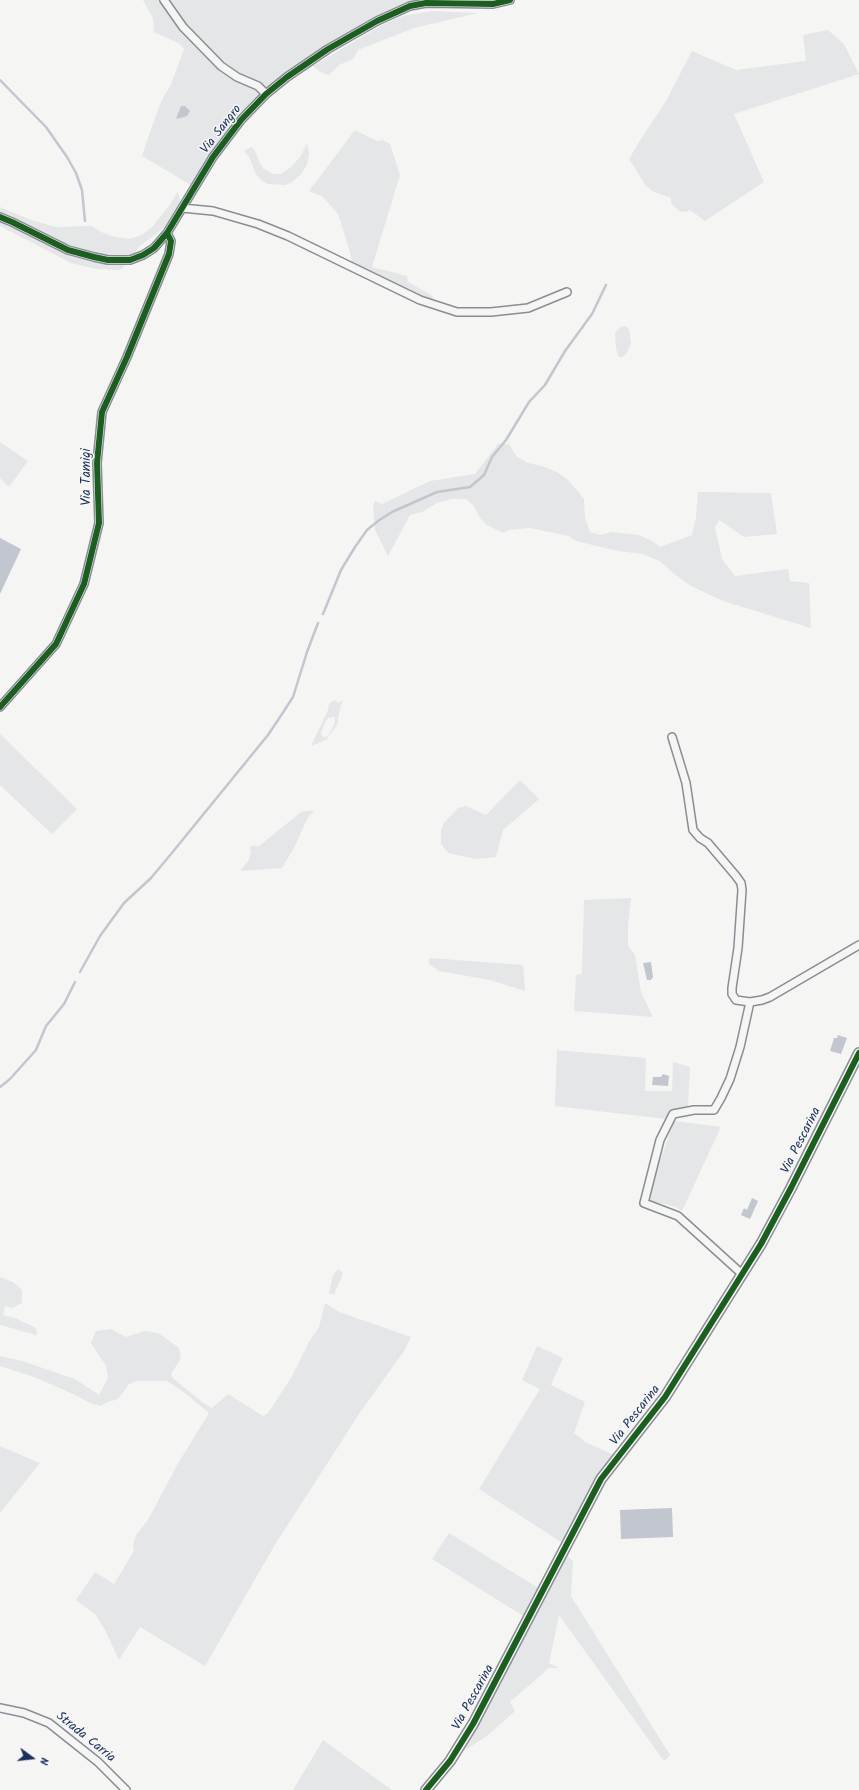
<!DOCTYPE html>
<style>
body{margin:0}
#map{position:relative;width:859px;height:1790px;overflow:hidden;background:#f5f5f3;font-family:Kalam,sans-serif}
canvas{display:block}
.north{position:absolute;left:12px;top:1738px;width:40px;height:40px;-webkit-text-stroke:3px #f6f6f2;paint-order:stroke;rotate:105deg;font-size:11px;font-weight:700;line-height:16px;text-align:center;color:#1b2f5e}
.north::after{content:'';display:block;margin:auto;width:14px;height:18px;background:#1b2f5e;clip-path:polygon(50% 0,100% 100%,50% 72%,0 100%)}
</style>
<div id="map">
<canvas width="859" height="1790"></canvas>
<div class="north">N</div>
</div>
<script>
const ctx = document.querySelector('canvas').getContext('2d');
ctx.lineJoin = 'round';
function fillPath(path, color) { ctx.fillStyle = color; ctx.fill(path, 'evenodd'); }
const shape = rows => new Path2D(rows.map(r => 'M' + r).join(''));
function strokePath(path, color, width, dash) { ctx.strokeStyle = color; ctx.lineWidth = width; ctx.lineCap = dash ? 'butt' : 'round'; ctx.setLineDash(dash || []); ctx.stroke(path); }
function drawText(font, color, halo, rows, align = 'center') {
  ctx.font = font + ' Kalam,sans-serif'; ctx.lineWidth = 3; ctx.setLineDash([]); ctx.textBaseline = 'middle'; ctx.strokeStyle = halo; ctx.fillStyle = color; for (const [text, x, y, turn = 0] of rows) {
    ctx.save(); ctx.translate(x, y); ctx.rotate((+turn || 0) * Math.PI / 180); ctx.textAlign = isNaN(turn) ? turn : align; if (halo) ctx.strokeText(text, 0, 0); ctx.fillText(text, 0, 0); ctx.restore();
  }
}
const green = shape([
 [143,0,422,0,378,16,302,61,266,89,259,82,248,79,247,84,262,94,223,138,191,185,142,156,157,112,164,96,171,85,184,49,180,44,154,32,153,18],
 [432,11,478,13,414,28,358,50,353,59,339,65,329,75,320,72,313,66,382,25,403,16],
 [828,30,844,44,859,74,734,114,764,182,705,221,690,210,686,212,679,211,671,203,671,198,654,192,646,186,629,159,642,137,665,103,692,51,736,70,806,61,803,35],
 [355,130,377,141,383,140,390,144,400,175,372,267,407,276,408,282,428,293,432,296,434,301,404,290,353,267,350,252,338,214,322,196,309,191],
 [307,143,309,153,307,165,301,174,292,182,285,185,268,184,262,181,256,174,249,157,244,151,251,147,254,149,261,165,264,169,273,174,281,174,291,167,301,156],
 [178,191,180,202,165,227,140,246,121,270,96,269,71,263,0,226,0,220,10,223,13,217,0,213,0,207,31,220,56,227,92,226,101,232,115,237,130,239,142,235,153,226,169,206],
 [625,326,629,329,631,343,627,353,623,357,619,357,616,349,615,333,619,328],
 [0,442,28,461,9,487,0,478],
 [498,444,509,444,516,456,528,463,542,466,557,472,568,480,584,499,585,518,590,532,600,535,612,532,639,535,654,542,660,547,692,535,696,517,698,492,771,493,777,534,744,537,719,520,715,527,722,559,735,576,788,569,790,581,809,583,811,628,723,601,691,586,673,573,661,562,643,554,618,551,576,541,569,536,530,528,509,530,503,533,487,525,480,518,474,506,466,499,452,499,437,503,422,512,410,515,388,556,375,530,373,507,375,501,382,504,430,481,475,474],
 [334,700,338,703,343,700,340,708,337,725,326,740,311,746,328,710,329,704],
 [335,717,334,725,328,736,324,738,321,734,325,722,328,718],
 [0,734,77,809,52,834,0,785],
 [520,780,539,799,503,830,496,857,476,859,448,853,441,844,441,831,444,823,458,808,466,806,486,815],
 [308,811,314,811,307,819,295,846,282,868,240,871,248,861,251,852,250,847,255,845,258,847,301,812],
 [631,898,628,926,628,946,635,955,641,992,653,1017,574,1011,576,975,582,974,584,900],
 [429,958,523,965,525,991,490,980,439,971,429,964],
 [557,1050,646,1058,645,1091,672,1091,673,1062,690,1067,688,1107,672,1110,666,1119,555,1106],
 [674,1121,721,1127,682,1211,676,1207,647,1200],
 [338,1269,342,1272,342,1277,334,1294,329,1294,333,1275],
 [0,1277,13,1282,22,1290,22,1303,12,1308,5,1306,3,1315,17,1319,36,1328,37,1335,0,1325],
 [325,1303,339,1312,411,1337,404,1351,361,1411,276,1543,205,1666,140,1627,119,1660,105,1630,96,1615,76,1600,95,1572,114,1584,134,1551,133,1545,136,1535,148,1520,176,1467,209,1413,185,1393,167,1381,137,1381,129,1384,118,1399,108,1402,100,1406,90,1403,75,1395,37,1378,0,1366,0,1356,22,1361,75,1379,99,1395,108,1378,106,1366,91,1343,96,1331,111,1329,126,1337,145,1331,153,1332,160,1334,179,1348,181,1358,171,1374,173,1378,202,1402,212,1408,228,1394,263,1416,268,1413,291,1378,309,1342,319,1327],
 [537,1346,563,1358,551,1385,585,1402,574,1433,585,1442,614,1455,591,1486,564,1544,479,1489,540,1389,522,1380],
 [0,1446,40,1463,0,1513],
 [449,1533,540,1589,525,1617,432,1559],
 [566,1555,573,1561,571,1596,670,1755,664,1761,559,1615,549,1663,559,1668,549,1668,510,1702,515,1711,498,1726,487,1736,459,1754],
 [323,1740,367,1772,392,1790,293,1790]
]);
const water = shape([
 [181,106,185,106,190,111,187,116,176,119],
 [0,538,21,549,0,594],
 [651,962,653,977,651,980,647,980,643,963],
 [838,1035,847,1038,841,1054,830,1051,834,1038,837,1038],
 [663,1074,669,1076,668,1086,652,1085,653,1077,661,1077],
 [752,1198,758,1201,750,1219,741,1215,744,1208,747,1210],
 [672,1508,673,1537,621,1539,620,1510]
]);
const stream = shape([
 [0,80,46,127,67,157,76,173,82,190,85,221],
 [323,614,341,570,355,547,367,530,378,521,392,512,437,492,470,487,484,475,492,457,506,440,529,402,545,385,565,351,592,314,606,285],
 [80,972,100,936,124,903,151,878,171,854,268,735,282,714,293,697,307,652,318,623],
 [0,1087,10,1079,36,1050,46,1026,64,1004,75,982]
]);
const minor = shape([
 [164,0,183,27,221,66,237,77,258,86,266,94],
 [182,208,213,211,258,224,288,236,420,300,457,312,491,312,528,308,567,292],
 [0,217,12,222,68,250,94,257,108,260,130,260,143,255,154,248,167,233,213,157,241,120,266,94,287,77,328,49,377,21,410,6,426,3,493,4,510,0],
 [0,707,56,644,84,584,99,523,97,463,102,412,127,357,169,254,171,241,167,233],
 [672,737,686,783,693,830,700,838,708,843,736,876,741,883,742,890,738,948,732,988,732,994,736,1000,750,1002,762,1000,770,997,859,945],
 [742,1274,678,1216,644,1203,660,1140,673,1114,694,1110,714,1110,721,1098,730,1079,740,1047,750,1002],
 [0,1708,24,1713,49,1723,98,1762,126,1790]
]);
const tertiary = shape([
 [426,1790,450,1761,473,1724,601,1479,665,1397,761,1244,791,1188,859,1053]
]);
const cycleway = shape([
 [0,217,12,222,68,250,94,257,108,260,130,260,143,255,154,248,167,233,213,157,241,120,266,94,287,77,328,49,377,21,410,6,426,3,493,4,510,0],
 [0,707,56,644,84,584,99,523,97,463,102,412,127,357,169,254,171,241,167,233],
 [426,1790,450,1761,473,1724,601,1479,665,1397,761,1244,791,1188,859,1053]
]);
const streetNames = [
 ["Via Sangro",222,130,-52],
 ["Via Tamigi",88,477,-90],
 ["Via Pescarina",802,1141,-63],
 ["Via Pescarina",636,1416,-52],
 ["Via Pescarina",474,1698,-61],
 ["Strada Carria",85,1738,39]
];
fillPath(green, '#e4e6e7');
fillPath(water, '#c1c6cf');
strokePath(stream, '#c1c6cf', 2.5);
strokePath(minor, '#898d95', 10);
strokePath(tertiary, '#898d95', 12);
strokePath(minor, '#f5f5f3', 7);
strokePath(tertiary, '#f5f5f3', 9);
strokePath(cycleway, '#1b5e20', 6);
drawText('13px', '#1b2f5e', '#f6f6f2', streetNames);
</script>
